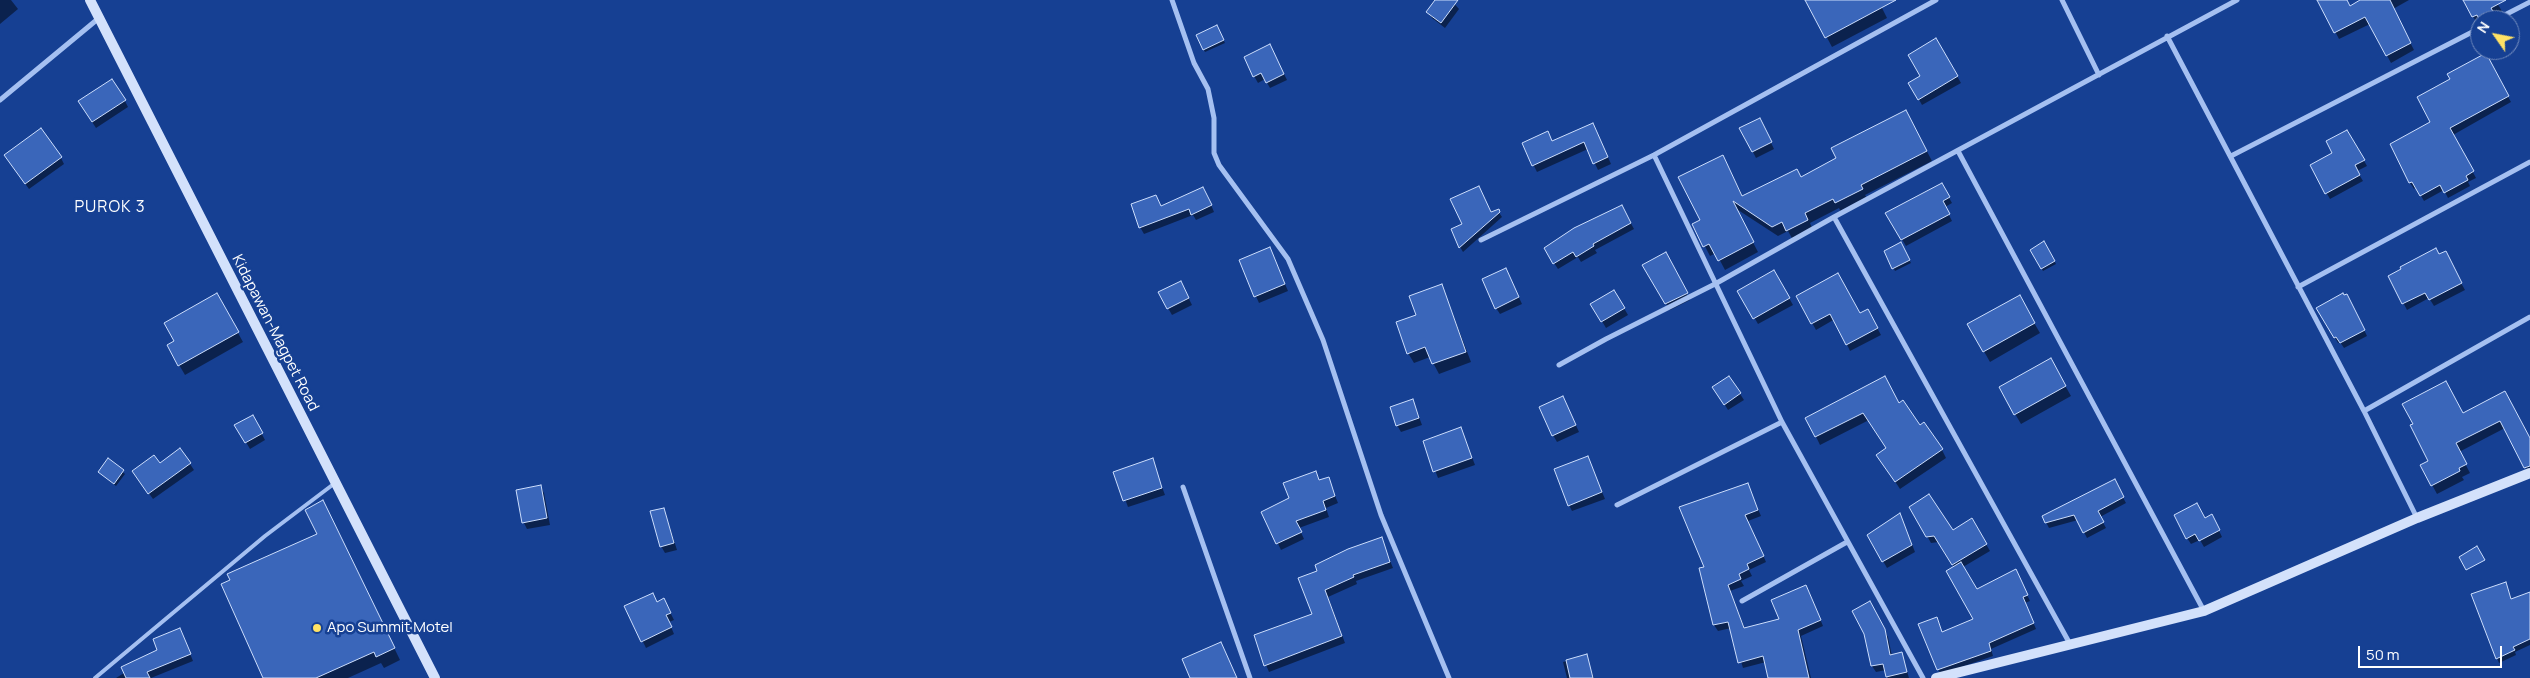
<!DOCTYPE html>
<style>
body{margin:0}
#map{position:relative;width:2530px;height:678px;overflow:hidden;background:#164093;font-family:Manrope,sans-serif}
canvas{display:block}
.north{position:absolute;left:2470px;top:10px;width:50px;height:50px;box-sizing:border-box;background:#164093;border:1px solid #738cbe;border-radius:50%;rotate:303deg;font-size:14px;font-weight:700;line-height:20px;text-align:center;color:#fff}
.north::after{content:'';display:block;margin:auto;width:18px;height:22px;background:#ffe265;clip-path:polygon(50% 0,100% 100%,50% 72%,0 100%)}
.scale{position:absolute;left:2358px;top:646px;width:144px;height:22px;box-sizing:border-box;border:2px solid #fff;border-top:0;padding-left:6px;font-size:15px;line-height:18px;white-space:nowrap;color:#fff;-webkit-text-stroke:4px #164093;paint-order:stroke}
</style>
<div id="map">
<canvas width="2530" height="678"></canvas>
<div class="north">N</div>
<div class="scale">50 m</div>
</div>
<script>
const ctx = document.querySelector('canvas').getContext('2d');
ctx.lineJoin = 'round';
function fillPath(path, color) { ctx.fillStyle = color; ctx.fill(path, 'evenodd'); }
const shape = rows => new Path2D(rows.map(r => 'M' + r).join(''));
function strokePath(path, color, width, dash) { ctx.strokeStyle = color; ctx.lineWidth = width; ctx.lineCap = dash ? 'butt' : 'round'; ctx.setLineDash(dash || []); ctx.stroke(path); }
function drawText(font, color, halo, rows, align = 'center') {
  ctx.font = font + ' Manrope,sans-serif'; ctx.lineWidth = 5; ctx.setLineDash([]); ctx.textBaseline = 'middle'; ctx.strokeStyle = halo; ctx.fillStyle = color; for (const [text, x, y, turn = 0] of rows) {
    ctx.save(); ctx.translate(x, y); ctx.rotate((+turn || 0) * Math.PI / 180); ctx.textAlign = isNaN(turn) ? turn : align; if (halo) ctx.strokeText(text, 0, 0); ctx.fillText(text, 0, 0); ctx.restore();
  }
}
const shadow = shape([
 [0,0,11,0,18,9,0,24],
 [1436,0,1451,0,1459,9,1445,28,1432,18,1428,12],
 [1807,0,1878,0,1887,18,1832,47],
 [2319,0,2346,0,2350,7,2363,0,2409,0,2393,9,2414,50,2391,63,2370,24,2339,39],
 [2464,0,2499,0,2496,1,2503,13,2496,20,2480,20,2479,27],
 [1216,26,1225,43,1205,52,1197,36],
 [1936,40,1961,83,1922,105,1910,83,1922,77],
 [1273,52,1287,80,1270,88,1265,79,1258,83,1254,76],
 [2485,55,2511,102,2453,135,2476,178,2468,182,2470,186,2448,198,2444,190,2424,201,2416,187,2414,189,2410,183,2392,144,2432,123,2451,80],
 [125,101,128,107,96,128,83,108],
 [1911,121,1932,161,1865,195,1867,198,1841,212,1839,208,1810,223,1813,230,1793,240,1788,231,1778,236,1735,208,1758,252,1725,270,1716,253,1710,256,1694,225,1701,221,1728,166,1743,197,1801,178],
 [1593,124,1611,164,1598,170,1588,149,1537,172,1523,144,1553,142],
 [1763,126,1774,149,1756,158,1753,152],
 [2347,131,2367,166,2357,171,2363,181,2330,199,2311,166,2334,154],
 [61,158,64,164,29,189,9,161],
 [1942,185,1952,203,1945,207,1952,221,1906,246,1887,214],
 [1207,195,1214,212,1196,220,1193,215,1144,234,1140,227,1156,197,1161,207],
 [1622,207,1634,229,1595,250,1597,253,1581,262,1578,257,1558,269,1545,249],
 [1498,211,1502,217,1463,252,1460,247,1491,214],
 [2044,243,2056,264,2043,271,2031,250],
 [1901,244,1911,263,1895,271,1885,251],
 [1270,249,1288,291,1259,303,1240,261],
 [1665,253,1690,300,1670,310,1643,266],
 [2439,256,2447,258,2465,290,2434,306,2429,298,2407,310,2390,277],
 [1774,271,1793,305,1758,324,1739,291],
 [1509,276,1522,304,1500,314,1496,308],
 [1442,286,1471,362,1439,374,1430,357,1414,363,1408,353,1417,316],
 [1184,289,1192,305,1172,315,1168,308],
 [1614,291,1628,315,1606,328,1592,304],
 [217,295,243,342,185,375,168,346,176,342],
 [1798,297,1860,315,1868,311,1881,335,1850,351,1835,319,1816,330],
 [2019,297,2040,333,1990,362,1969,325],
 [2350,301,2367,336,2344,348,2340,342,2338,343,2318,308],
 [2050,359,2071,396,2021,424,2000,388],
 [1729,377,1744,400,1728,410,1714,387],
 [2505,392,2530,440,2530,468,2527,470,2505,428,2459,452,2470,473,2462,477,2464,480,2437,494,2422,466,2430,462,2414,424,2463,414],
 [1413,401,1422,425,1401,432,1397,425],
 [1566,404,1579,432,1557,442,1553,435],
 [1899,404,1942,450,1946,458,1900,489,1883,463,1887,449,1869,420,1820,445,1807,418],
 [252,416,265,440,250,449,236,425],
 [1461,428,1475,465,1438,478,1424,441],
 [1587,457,1605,499,1572,511,1569,505],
 [109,460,125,474,116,486,100,472],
 [1152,460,1165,495,1128,507,1115,472],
 [190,464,194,470,153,499,138,478],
 [1315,472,1320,481,1328,478,1338,503,1326,508,1329,517,1299,528,1304,539,1281,550,1263,512,1291,499],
 [2114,481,2126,503,2100,517,2106,528,2087,538,2078,520,2049,528,2046,522],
 [1747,484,1761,516,1748,521,1766,562,1749,570,1752,576,1741,581,1744,586,1730,591,1745,629,1781,620,1809,592,1823,626,1801,636,1811,678,1769,678,1766,662,1743,668,1731,628,1718,631,1714,625,1700,569,1705,568],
 [540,486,544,493,550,525,527,529,524,523,518,491],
 [1911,507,1952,532,1972,520,1990,551,1963,567,1976,591,2018,576,2030,601,2025,603,2036,629,1991,649,1993,656,1941,674,1938,669,1937,619,1942,633,1975,620,1955,568,1939,542,1931,543],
 [664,509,677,550,665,553,661,546],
 [329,513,400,660,384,668,381,663,348,678,265,678,319,535],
 [1900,514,1915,552,1887,568,1869,536],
 [2205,519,2215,522,2222,537,2204,547,2200,540,2191,544,2187,538],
 [1381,538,1393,568,1356,581,1357,584,1328,597,1345,643,1269,672,1266,665,1314,615,1319,571],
 [2506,583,2512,600,2530,604,2530,645,2515,652,2516,655,2499,663,2497,658],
 [657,603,667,606,674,620,669,622,674,634,646,648,626,607],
 [1869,603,1888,637,1892,656,1902,654,1909,678,1888,678,1886,670,1876,672,1872,666,1866,634],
 [180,629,193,661,151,678,116,678,159,651],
 [1586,656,1594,678,1567,678,1563,662]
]);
const building = shape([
 [1435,0,1458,0,1441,23,1426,12,1435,0],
 [1805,0,1896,0,1825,38,1805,0],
 [2317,0,2347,0,2350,6,2360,0,2390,0,2411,43,2386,56,2365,17,2334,33,2317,0],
 [2463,0,2506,0,2491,8,2495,15,2480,21,2477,15,2472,17,2463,0],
 [1217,25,1224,40,1203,50,1196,35,1217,25],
 [1936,38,1958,76,1918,100,1908,83,1920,76,1908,55,1936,38],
 [1270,44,1284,74,1266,83,1261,73,1253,77,1244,57,1270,44],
 [2486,53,2509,96,2450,128,2474,171,2466,176,2468,180,2444,193,2440,185,2420,196,2412,182,2409,183,2390,144,2430,122,2417,97,2450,79,2447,74,2486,53],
 [112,79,126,100,92,122,78,101,112,79],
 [1906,110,1927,151,1861,185,1863,189,1835,203,1833,199,1805,213,1808,220,1786,231,1782,222,1772,227,1733,201,1754,242,1718,261,1709,244,1703,247,1692,224,1700,220,1678,177,1723,155,1742,196,1797,169,1801,177,1836,158,1831,148,1906,110],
 [1760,118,1772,142,1752,152,1739,128,1760,118],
 [1593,123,1608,157,1593,164,1584,142,1532,166,1522,143,1548,131,1552,141,1593,123],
 [41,128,62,157,25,184,4,155,41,128],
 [2347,130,2365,160,2355,165,2360,175,2325,194,2310,165,2332,153,2326,141,2347,130],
 [1942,183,1950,197,1943,201,1950,214,1901,240,1885,213,1942,183],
 [1479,186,1491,212,1499,209,1500,212,1459,248,1451,229,1462,224,1450,199,1479,186],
 [1203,187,1212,205,1191,215,1189,209,1139,228,1131,204,1156,195,1161,206,1203,187],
 [1622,205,1631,223,1593,244,1594,246,1576,257,1573,252,1553,264,1544,248,1574,228,1622,205],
 [2044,241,2055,261,2041,269,2030,250,2044,241],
 [1901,242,1910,260,1892,269,1884,251,1901,242],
 [1270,247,1285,284,1254,297,1239,260,1270,247],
 [2436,248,2439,254,2446,251,2462,283,2429,300,2425,293,2402,304,2388,276,2401,269,2400,267,2436,248],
 [1666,252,1688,293,1665,304,1642,265,1666,252],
 [1506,268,1519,297,1495,309,1482,279,1506,268],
 [1774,270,1790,298,1753,319,1737,291,1774,270],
 [1838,273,1860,313,1868,309,1878,328,1846,345,1830,314,1811,324,1796,296,1838,273],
 [1181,281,1189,298,1167,309,1158,292,1181,281],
 [1442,284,1466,352,1432,364,1425,347,1407,354,1396,322,1416,315,1409,296,1442,284],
 [1614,290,1625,308,1601,322,1590,304,1614,290],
 [217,293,239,332,178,366,167,345,174,341,164,323,217,293],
 [2343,293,2344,295,2347,294,2365,330,2340,343,2336,337,2334,338,2316,308,2343,293],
 [2020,295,2035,323,1983,352,1967,324,2020,295],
 [2051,358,2066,386,2014,415,1999,387,2051,358],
 [1729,376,1741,393,1724,405,1712,387,1729,376],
 [1885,376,1899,403,1903,400,1920,425,1924,422,1943,449,1895,482,1876,455,1886,448,1863,413,1815,437,1805,418,1885,376],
 [2446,381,2463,413,2505,391,2530,438,2530,466,2524,468,2500,421,2456,443,2467,464,2459,468,2460,471,2431,486,2420,465,2428,461,2410,425,2413,424,2402,404,2446,381],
 [1563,396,1576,425,1552,436,1539,407,1563,396],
 [1413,399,1419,418,1396,426,1390,407,1413,399],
 [253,415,263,433,245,443,234,425,253,415],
 [1461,427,1472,458,1433,472,1423,441,1461,427],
 [180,448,191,463,148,494,132,471,154,455,160,463,180,448],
 [1588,456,1602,492,1568,506,1554,469,1588,456],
 [108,458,124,470,114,484,98,472,108,458],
 [1153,458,1162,488,1123,501,1113,472,1153,458],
 [1316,471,1319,480,1329,477,1335,496,1323,501,1326,510,1296,521,1302,532,1276,544,1261,512,1289,498,1283,483,1316,471],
 [2115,479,2124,497,2098,511,2104,522,2083,533,2074,515,2045,523,2042,516,2115,479],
 [1748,483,1758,510,1745,515,1764,556,1747,564,1749,569,1739,574,1741,579,1728,585,1744,628,1779,619,1771,600,1806,585,1821,620,1798,630,1809,678,1768,678,1763,656,1738,663,1728,622,1713,625,1699,568,1704,567,1679,507,1748,483],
 [541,485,547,518,522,523,516,490,541,485],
 [1929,494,1953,530,1972,518,1987,544,1952,565,1934,536,1926,537,1909,507,1929,494],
 [323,500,395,648,376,657,374,652,316,678,263,678,221,584,230,580,227,574,317,534,305,510,323,500],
 [2197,503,2205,518,2212,514,2220,530,2199,541,2195,534,2186,539,2174,515,2197,503],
 [664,508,674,543,660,547,650,511,664,508],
 [1900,513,1912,545,1882,562,1867,535,1900,513],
 [1382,537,1390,562,1353,575,1354,577,1325,590,1342,636,1264,666,1254,635,1312,614,1298,578,1317,571,1315,565,1348,549,1382,537],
 [2477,546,2485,560,2466,570,2459,557,2477,546],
 [1961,562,1977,589,2016,569,2028,595,2023,597,2034,623,1989,643,1991,651,1937,670,1918,624,1937,617,1942,632,1973,619,1946,571,1961,562],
 [2506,582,2511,599,2530,592,2530,639,2513,647,2515,650,2496,659,2471,594,2506,582],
 [653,593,657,602,664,598,671,613,666,615,672,627,641,642,624,606,653,593],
 [1870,601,1885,629,1890,655,1902,652,1907,672,1886,677,1883,664,1871,666,1864,634,1852,611,1870,601],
 [180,628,191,654,147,672,150,678,126,678,121,667,157,650,153,639,180,628],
 [1221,642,1237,678,1190,678,1182,659,1221,642],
 [1587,654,1593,678,1570,678,1566,660,1587,654]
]);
const lane = shape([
 [95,678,265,536,335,483]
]);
const street = shape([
 [1172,0,1194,63,1208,89,1214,118,1214,153,1219,165,1288,259,1323,340,1381,515,1449,678],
 [2062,0,2099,75],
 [2495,20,2530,2],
 [2167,36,2364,411,2417,518],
 [0,100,99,18],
 [1958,151,2204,611],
 [1654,155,1782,422,1923,678],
 [2231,156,2480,28],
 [1834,217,2070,644],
 [1481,240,1654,155,1936,0],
 [2298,287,2530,162],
 [1559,365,1606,339,1715,284,1834,217,2237,0],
 [2364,411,2530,317],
 [1183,487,1250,678],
 [1617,505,1782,422],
 [1742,601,1847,542]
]);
const secondary = shape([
 [90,0,435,678],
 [1936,678,2204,611,2417,518,2530,473]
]);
const markers = [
 [317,628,5,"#ffe265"]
];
const streetNames = [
 ["Kidapawan-Magpet Road",275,333,63]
];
const poiNames = [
 ["Apo Summit Motel",327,628]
];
const neighbourhoodNames = [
 ["PUROK 3",110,208]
];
fillPath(shadow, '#0007');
fillPath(building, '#3a66ba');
strokePath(building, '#ccddfc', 1);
strokePath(lane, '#a5c0f1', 4);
strokePath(street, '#a5c0f1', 5);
strokePath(secondary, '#d3e1fb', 10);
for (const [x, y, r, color] of markers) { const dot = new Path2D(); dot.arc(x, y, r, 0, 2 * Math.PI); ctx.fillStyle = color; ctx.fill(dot); strokePath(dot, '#164093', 2); }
drawText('15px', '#fff', '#164093', streetNames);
drawText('15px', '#fff', '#164093', poiNames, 'left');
ctx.letterSpacing = '1px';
drawText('16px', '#fff', '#164093', neighbourhoodNames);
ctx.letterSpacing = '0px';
</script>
